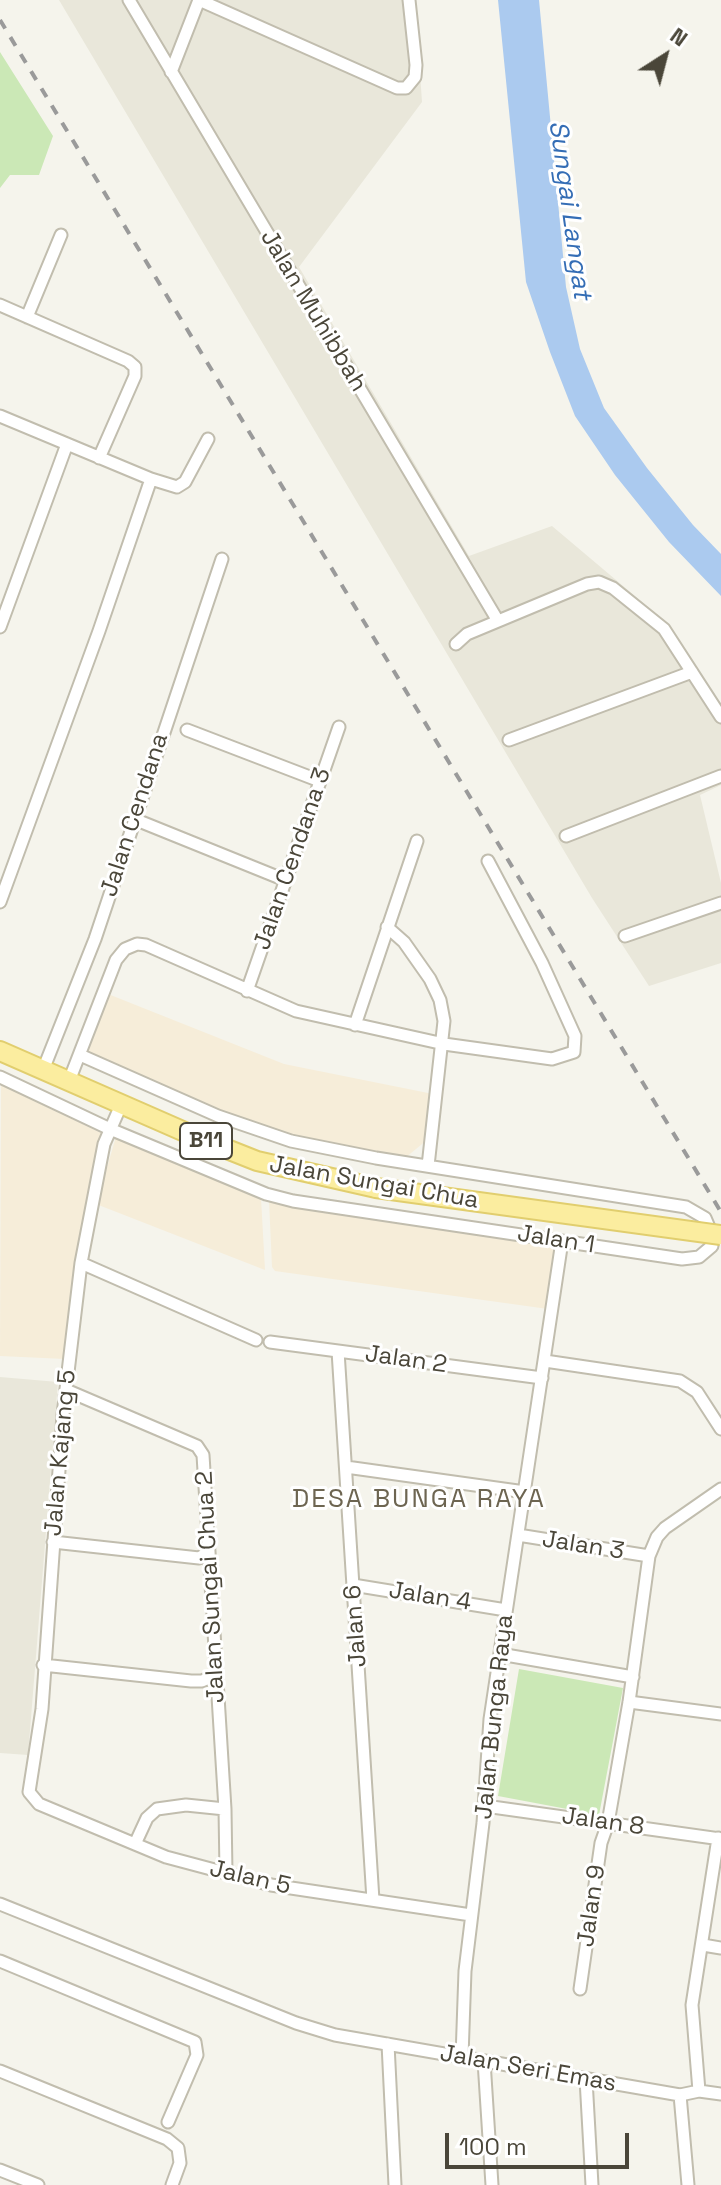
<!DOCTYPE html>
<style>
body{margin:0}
#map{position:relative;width:721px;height:2185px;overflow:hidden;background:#f5f4ec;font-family:"Space Grotesk",sans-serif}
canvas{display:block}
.north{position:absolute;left:625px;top:16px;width:80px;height:80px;-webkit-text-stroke:6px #fff;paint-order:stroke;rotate:36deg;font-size:22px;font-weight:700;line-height:32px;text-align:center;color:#4a4639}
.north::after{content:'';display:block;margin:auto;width:28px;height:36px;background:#4a4639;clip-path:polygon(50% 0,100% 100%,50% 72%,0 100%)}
.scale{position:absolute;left:445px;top:2133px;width:184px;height:36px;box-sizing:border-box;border:4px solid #4a4639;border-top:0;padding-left:10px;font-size:24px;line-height:28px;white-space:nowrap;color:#4a4639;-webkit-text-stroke:6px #fff;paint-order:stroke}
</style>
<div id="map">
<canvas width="721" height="2185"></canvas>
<div class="north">N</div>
<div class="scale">100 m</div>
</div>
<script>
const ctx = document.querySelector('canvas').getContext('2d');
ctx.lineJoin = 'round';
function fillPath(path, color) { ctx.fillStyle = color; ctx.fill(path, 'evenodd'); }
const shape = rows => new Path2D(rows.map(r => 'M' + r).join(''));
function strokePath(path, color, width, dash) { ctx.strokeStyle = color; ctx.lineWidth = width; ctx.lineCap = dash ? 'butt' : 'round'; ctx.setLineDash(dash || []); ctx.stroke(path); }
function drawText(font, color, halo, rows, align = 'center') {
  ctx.font = font + ' "Space Grotesk",sans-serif'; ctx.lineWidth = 6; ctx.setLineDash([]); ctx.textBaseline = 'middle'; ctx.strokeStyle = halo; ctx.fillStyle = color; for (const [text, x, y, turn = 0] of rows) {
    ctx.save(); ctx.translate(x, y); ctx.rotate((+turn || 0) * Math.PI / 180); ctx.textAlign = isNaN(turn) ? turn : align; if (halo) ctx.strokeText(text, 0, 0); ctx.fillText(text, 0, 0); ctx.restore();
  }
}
const residential = shape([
 [59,0,415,0,422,102,299,267,469,556,552,526,667,623,721,704,721,785,700,795,721,883,721,963,649,986,592,898],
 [0,1377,58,1382,28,1755,0,1753]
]);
const commercial = shape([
 [108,994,284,1064,433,1094,427,1140,405,1158,293,1136,254,1125,86,1052],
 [1,1085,101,1133,79,1248,65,1359,0,1356],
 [116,1137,261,1198,265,1270,96,1204],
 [269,1200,557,1245,548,1309,275,1271,272,1267]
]);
const green = shape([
 [0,52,53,136,39,175,10,175,0,188],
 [519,1669,623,1688,599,1815,498,1796]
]);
const water = shape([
 [498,0,539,0,566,287,580,349,604,408,647,468,693,525,721,554,721,596,669,542,615,475,575,416,550,352,526,282]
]);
const minor = shape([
 [129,0,498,621],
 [199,0,397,88,406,88,415,77,416,65,409,0],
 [171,72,199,0],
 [0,305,128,361,135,367,135,376,99,458],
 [27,317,61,235],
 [0,416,151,479,177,487,185,482,208,439],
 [0,627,67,444],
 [456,644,467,634,587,584,599,582,613,588,664,629,721,717],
 [187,730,320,781],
 [509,740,692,672],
 [134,819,285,880],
 [566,836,721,776],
 [0,902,99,631,151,479],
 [387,927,404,942,430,979,440,1000,444,1021,428,1166],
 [625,936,721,903],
 [247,991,339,727],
 [355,1025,417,841],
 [43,1070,95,939,222,559],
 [0,1077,110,1129,266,1194,293,1201,682,1259,699,1257,712,1246,711,1232,705,1218,686,1207,376,1158,291,1141,218,1116,80,1055],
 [69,1081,116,960,125,949,137,944,146,945,296,1011,444,1044,552,1059,574,1052,575,1036,542,963,488,861],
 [121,1105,104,1144,81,1263,63,1414,42,1709,29,1792,39,1804,166,1857,271,1885,471,1915],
 [81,1263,256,1340],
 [270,1342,542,1378],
 [338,1351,373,1900],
 [545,1361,680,1381,697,1392,721,1429],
 [66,1390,197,1446,203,1455,225,1809,226,1873],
 [346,1467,525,1492],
 [518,1535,649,1556],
 [53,1542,199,1558,209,1552],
 [353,1585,506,1610],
 [500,1654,633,1677],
 [43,1665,191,1681,202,1681,216,1675],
 [629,1702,721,1714],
 [485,1806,721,1839],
 [135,1844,147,1818,157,1809,186,1805,225,1809],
 [0,1904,296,2023,335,2035,680,2095,699,2091,721,2094],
 [703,1945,721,1948],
 [0,1961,195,2042,197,2055,168,2122],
 [580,1989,601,1843,608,1823,629,1702,649,1556,657,1537,665,1528,721,1489],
 [388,2044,395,2185],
 [462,2057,465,1971,483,1823,490,1719,562,1241],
 [484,2061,492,2185],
 [0,2071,167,2139,178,2148,180,2163,172,2185],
 [586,2079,592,2185],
 [699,2091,692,2005,718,1838],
 [680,2095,688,2185],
 [0,2170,38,2185]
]);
const primary = shape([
 [0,1051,194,1136,257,1161,376,1188]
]);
const rail = shape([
 [0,20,721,1212]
]);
const primaryBridge = shape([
 [376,1188,721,1235]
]);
const shields = [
 [206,1141,52]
];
const shieldNames = [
 ["B11",206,1141]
];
const streetNames = [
 ["Jalan Muhibbah",313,311,59],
 ["Jalan Cendana",135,815,-72],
 ["Jalan Cendana 3",293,859,-71],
 ["Jalan Sungai Chua",374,1183,10],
 ["Jalan 1",556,1240,9],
 ["Jalan 2",406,1360,8],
 ["Jalan Kajang 5",61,1453,-85],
 ["Jalan 3",583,1546,9],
 ["Jalan Sungai Chua 2",211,1587,-93],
 ["Jalan 4",430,1597,9],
 ["Jalan 6",356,1626,-94],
 ["Jalan Bunga Raya",495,1717,-84],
 ["Jalan 8",603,1822,8],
 ["Jalan 5",250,1878,13],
 ["Jalan 9",592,1906,-82],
 ["Jalan Seri Emas",528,2069,10]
];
const waterNames = [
 ["Sungai Langat",569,210,82]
];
const neighbourhoodNames = [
 ["DESA BUNGA RAYA",419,1500]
];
fillPath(residential, '#e9e7da');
fillPath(commercial, '#f6edd9');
fillPath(green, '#cbe8b6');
fillPath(water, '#abcaef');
strokePath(minor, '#c1bdae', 15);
strokePath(primary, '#e1ce6e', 22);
strokePath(minor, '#fff', 11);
strokePath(primary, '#fbed9f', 18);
strokePath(rail, '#9a9a9a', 4, [10, 10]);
strokePath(primaryBridge, '#e1ce6e', 22, []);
strokePath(primaryBridge, '#fbed9f', 18);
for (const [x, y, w] of shields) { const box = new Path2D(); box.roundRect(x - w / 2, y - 18, w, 36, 6); ctx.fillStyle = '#fff'; ctx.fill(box); strokePath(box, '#4a4639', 2); }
drawText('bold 22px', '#4a4639', null, shieldNames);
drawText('24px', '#4a4639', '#fff', streetNames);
drawText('italic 26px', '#346db5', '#fff', waterNames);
ctx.letterSpacing = '2px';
drawText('26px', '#6d6551', '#fff', neighbourhoodNames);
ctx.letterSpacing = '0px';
</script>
